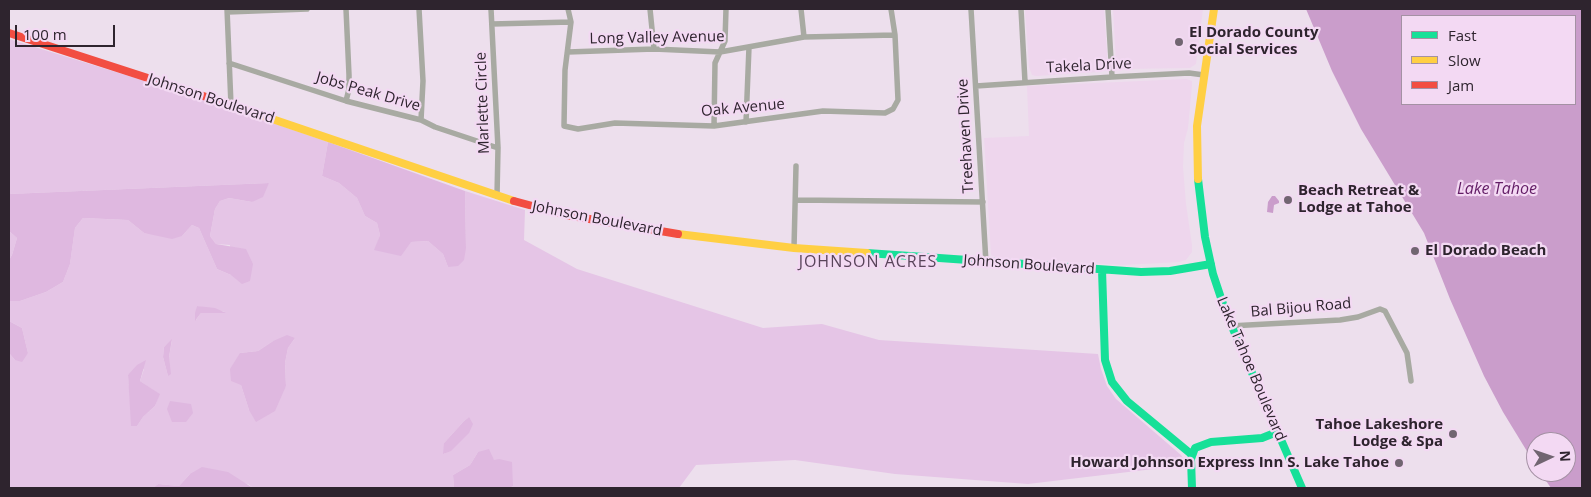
<!DOCTYPE html>
<style>
body{margin:0}
#map{position:relative;width:1591px;height:497px;overflow:hidden;background:#eddfed;font-family:"Open Sans",sans-serif}
canvas{display:block}
.frame{position:absolute;inset:0;border:10px solid #2e242e;pointer-events:none}
.legend{position:absolute;left:1401px;top:15px;width:175px;height:90px;box-sizing:border-box;background:#f3d9f3;border:1px solid #a491a4;margin:0;padding:6px 9px;list-style:none;font-size:15px;color:#2e242e}
.legend li{display:flex;align-items:center;gap:10px;height:25px}
.legend b{width:25px;border:1px solid #a491a4}
.north{position:absolute;left:1526px;top:432px;width:50px;height:50px;box-sizing:border-box;background:#f3d9f3;border:1px solid #a491a4;border-radius:50%;rotate:87deg;font-size:14px;font-weight:700;line-height:20px;text-align:center;color:#2e242e}
.north::after{content:'';display:block;margin:auto;width:18px;height:22px;background:#716571;clip-path:polygon(50% 0,100% 100%,50% 72%,0 100%)}
.scale{position:absolute;left:15px;top:25px;width:100px;height:22px;box-sizing:border-box;border:2px solid #2e242e;border-top:0;padding-left:6px;font-size:15px;line-height:18px;white-space:nowrap;color:#2e242e;-webkit-text-stroke:4px #f3d9f3;paint-order:stroke}
</style>
<div id="map">
<canvas width="1591" height="497"></canvas>
<div class="frame"></div>
<ul class="legend">
<li><b style="height:6px;background:#16e098"></b>Fast</li>
<li><b style="height:6px;background:#ffcf43"></b>Slow</li>
<li><b style="height:6px;background:#f24e42"></b>Jam</li>
</ul>
<div class="north">N</div>
<div class="scale">100 m</div>
</div>
<script>
const ctx = document.querySelector('canvas').getContext('2d');
ctx.lineJoin = 'round';
function fillPath(path, color) { ctx.fillStyle = color; ctx.fill(path, 'evenodd'); }
const shape = rows => new Path2D(rows.map(r => 'M' + r).join(''));
function strokePath(path, color, width, dash) { ctx.strokeStyle = color; ctx.lineWidth = width; ctx.lineCap = dash ? 'butt' : 'round'; ctx.setLineDash(dash || []); ctx.stroke(path); }
function drawText(font, color, halo, rows, align = 'center') {
  ctx.font = font + ' "Open Sans",sans-serif'; ctx.lineWidth = 4.5; ctx.setLineDash([]); ctx.textBaseline = 'middle'; ctx.strokeStyle = halo; ctx.fillStyle = color; for (const [text, x, y, turn = 0] of rows) {
    ctx.save(); ctx.translate(x, y); ctx.rotate((+turn || 0) * Math.PI / 180); ctx.textAlign = isNaN(turn) ? turn : align; if (halo) ctx.strokeText(text, 0, 0); ctx.fillText(text, 0, 0); ctx.restore();
  }
}
const built = shape([
 [1025,9,1104,9,1108,67,1106,70,1100,72,1036,76,1032,75,1029,67],
 [1113,9,1203,9,1196,64,1190,68,1120,69,1116,63],
 [1186,79,1192,81,1192,85,1188,128,1184,143,1183,167,1186,204,1192,245,1192,252,1186,260,1179,262,1123,265,997,258,991,255,984,138,1029,136,1027,86]
]);
const green = shape([
 [9,39,200,98,328,142,322,176,339,183,357,198,365,216,377,223,380,235,375,250,411,242,428,241,443,254,448,267,466,248,465,191,525,210,524,240,577,269,763,328,822,324,879,340,1098,354,1101,369,1107,386,1116,399,1181,455,1187,465,1028,484,895,474,795,460,696,465,679,488,510,488,513,486,494,460,478,452,470,465,453,475,454,488,253,488,248,484,190,474,179,486,158,484,153,488,9,488,9,353,15,360,28,353,22,328,9,321,9,301,20,301,46,292,63,282,70,264,75,228,83,218,128,220,144,233,182,236,192,225,199,228,217,269,231,275,230,245,216,244,210,236,215,209,220,201,229,198,252,202,269,183,9,194],
 [197,306,225,312,201,313,196,320],
 [295,338,288,348,285,363,286,386,249,410,241,385,240,353,258,351,273,341],
 [172,340,169,357,168,376,163,357,164,347],
 [144,369,140,381,159,394,155,406,143,417,137,426,132,426,128,375],
 [469,417,444,454,444,443,464,421],
 [9,231,17,238,12,255,9,260]
]);
const forest = shape([
 [328,142,465,191,466,248,464,260,458,266,448,267,443,254,428,241,411,242,401,256,374,250,380,235,377,223,365,216,357,198,339,183,322,176],
 [269,183,263,197,252,202,229,198,220,201,215,209,210,236,216,244,246,249,253,264,250,281,242,284,231,275,217,269,199,228,192,225,182,236,172,239,144,233,128,220,83,218,75,228,70,264,63,282,46,292,20,301,9,301,9,260,12,255,17,238,9,231,9,194],
 [197,306,215,308,226,313,201,313,195,321,195,313],
 [9,321,22,328,28,353,22,362,15,360,9,353],
 [287,335,295,338,288,348,285,363,286,386,275,411,256,422,249,410,241,385,231,381,230,369,240,353,258,351,273,341],
 [172,339,169,357,171,374,168,376,163,357,164,347],
 [146,360,140,381,160,394,155,406,143,417,137,426,131,426,128,375,137,365],
 [170,401,191,404,193,413,186,422,172,422,167,409],
 [469,417,473,424,469,433,451,451,443,454,444,443,464,421],
 [489,449,494,460,499,459,512,462,513,486,510,488,454,488,453,475,470,465,478,452],
 [202,467,228,472,253,488,153,488,158,484,179,486,190,474]
]);
const water = shape([
 [1306,9,1582,9,1582,488,1551,488,1540,472,1566,472,1566,442,1536,442,1536,466,1503,412,1484,376,1450,299,1424,233,1361,129,1332,71],
 [1402,16,1575,16,1575,104,1402,104],
 [1272,196,1275,196,1279,201,1279,203,1274,205,1273,213,1267,212,1268,202]
]);
const street = shape([
 [227,9,231,105],
 [346,9,349,75,349,89,346,101],
 [419,9,423,81,421,120],
 [491,9,498,148,497,196],
 [568,9,571,22,565,70,564,126,578,129,615,123,714,126,823,111,885,113,893,109,898,100,895,35,891,9],
 [650,9,654,49],
 [801,9,804,37],
 [971,9,986,263],
 [1021,9,1025,82],
 [1108,9,1112,77],
 [228,12,307,9],
 [492,24,571,22],
 [568,52,654,49,720,52,804,37,895,35],
 [229,63,346,101,421,120,435,127,498,148],
 [976,86,1112,77,1189,73,1204,75],
 [746,122,749,47],
 [714,126,715,63,725,41,726,9],
 [796,200,983,202],
 [794,248,796,166],
 [1230,326,1340,320,1358,317,1380,309,1385,311,1407,353,1411,381]
]);
const fast = shape([
 [1198,179,1205,237,1213,274,1226,313,1302,488],
 [867,253,1141,272,1170,271,1211,264],
 [1102,270,1105,360,1112,382,1127,401,1191,454],
 [1192,488,1191,459,1195,448,1211,442,1262,438,1277,432]
]);
const slow = shape([
 [228,104,514,201],
 [1198,179,1197,126,1214,9],
 [678,234,794,248,867,253]
]);
const jam = shape([
 [9,33,228,104],
 [514,201,566,215,678,234]
]);
const markers = [
 [1179,42,5,"#716571"],
 [1288,200,5,"#716571"],
 [1415,251,5,"#716571"],
 [1453,434,5,"#716571"],
 [1399,463,5,"#716571"]
];
const poiNames = [
 ["El Dorado County",1189,33],
 ["Social Services",1189,50],
 ["Beach Retreat &",1298,191],
 ["Lodge at Tahoe",1298,208],
 ["El Dorado Beach",1425,251],
 ["Tahoe Lakeshore",1443,425,"right"],
 ["Lodge & Spa",1443,442,"right"],
 ["Howard Johnson Express Inn S. Lake Tahoe",1389,463,"right"]
];
const streetNames = [
 ["Long Valley Avenue",657,38,-1],
 ["Takela Drive",1089,66,-3],
 ["Jobs Peak Drive",368,92,16],
 ["Johnson Boulevard",211,99,18],
 ["Marlette Circle",483,103,-92],
 ["Oak Avenue",743,108,-5],
 ["Treehaven Drive",966,136,-93],
 ["Johnson Boulevard",597,219,11],
 ["Johnson Boulevard",1029,265,4],
 ["Bal Bijou Road",1301,308,-5],
 ["Lake Tahoe Boulevard",1251,369,67]
];
const waterNames = [
 ["Lake Tahoe",1497,189]
];
const neighbourhoodNames = [
 ["JOHNSON ACRES",868,262]
];
fillPath(built, '#eed6ed');
fillPath(green, '#e5c5e6');
fillPath(forest, '#dfb8e0');
fillPath(water, '#ca9dcb');
strokePath(street, '#a8aaa2', 5.5);
strokePath(fast, '#16e098', 8);
strokePath(slow, '#ffcf43', 8);
strokePath(jam, '#f24e42', 8);
for (const [x, y, r, color] of markers) { const dot = new Path2D(); dot.arc(x, y, r, 0, 2 * Math.PI); ctx.fillStyle = color; ctx.fill(dot); strokePath(dot, '#f3d9f3', 2); }
drawText('bold 15px', '#2e242e', '#f3d9f3', poiNames, 'left');
drawText('15px', '#2e242e', '#f3d9f3', streetNames);
drawText('italic 16px', '#621c65', '#f3d9f3', waterNames);
ctx.letterSpacing = '1px';
drawText('16px', '#59445a', '#f3d9f3', neighbourhoodNames);
ctx.letterSpacing = '0px';
</script>
